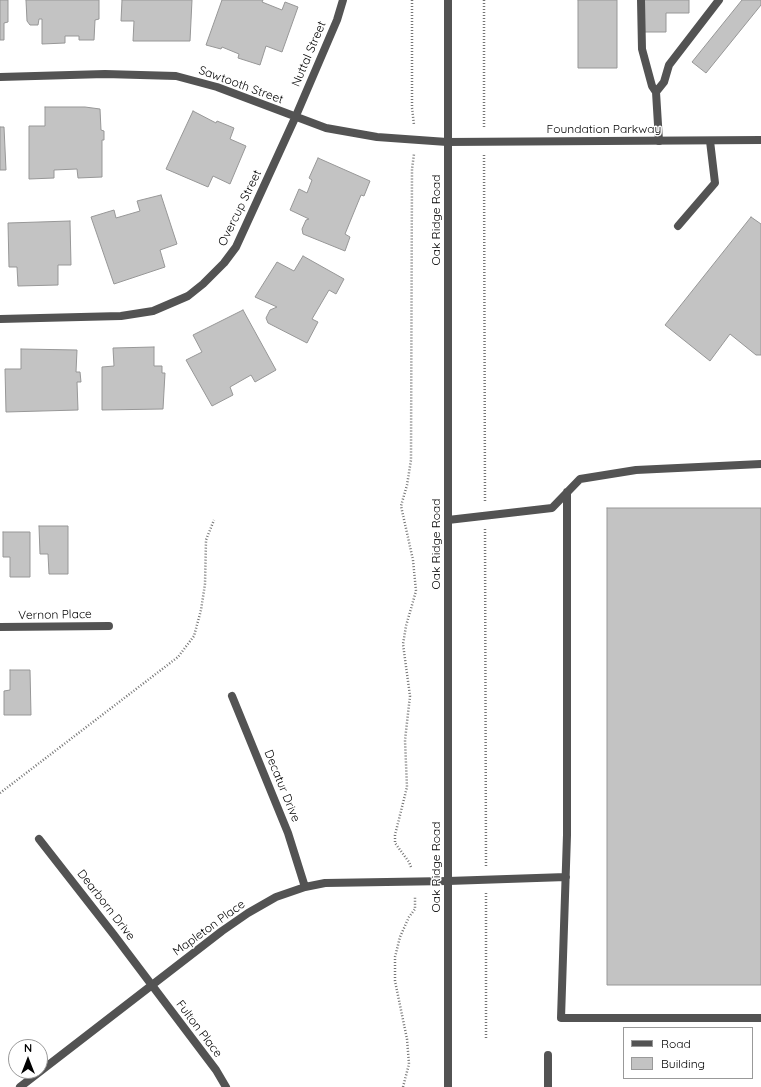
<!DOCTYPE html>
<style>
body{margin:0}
#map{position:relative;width:761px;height:1087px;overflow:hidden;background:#fff;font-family:Quicksand,sans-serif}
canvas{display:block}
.legend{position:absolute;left:623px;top:1027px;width:130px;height:52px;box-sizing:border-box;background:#fff;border:1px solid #999;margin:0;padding:5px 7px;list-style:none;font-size:12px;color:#000}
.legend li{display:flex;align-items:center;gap:8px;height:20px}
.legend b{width:20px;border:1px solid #999}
.north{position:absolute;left:8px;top:1039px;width:40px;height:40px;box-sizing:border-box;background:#fff;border:1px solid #999;border-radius:50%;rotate:0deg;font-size:11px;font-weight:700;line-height:16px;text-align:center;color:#000}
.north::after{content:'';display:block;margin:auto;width:14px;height:18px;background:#000;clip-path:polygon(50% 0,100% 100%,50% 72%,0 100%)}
</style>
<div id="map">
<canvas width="761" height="1087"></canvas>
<ul class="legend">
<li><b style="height:5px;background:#535353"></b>Road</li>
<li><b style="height:11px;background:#c3c3c3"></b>Building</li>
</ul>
<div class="north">N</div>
</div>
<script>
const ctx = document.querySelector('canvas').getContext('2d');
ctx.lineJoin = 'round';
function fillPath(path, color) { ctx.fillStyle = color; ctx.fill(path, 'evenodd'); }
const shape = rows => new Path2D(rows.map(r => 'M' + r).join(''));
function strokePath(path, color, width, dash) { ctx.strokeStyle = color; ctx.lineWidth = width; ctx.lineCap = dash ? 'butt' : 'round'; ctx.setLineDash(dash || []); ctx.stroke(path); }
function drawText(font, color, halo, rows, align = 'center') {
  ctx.font = font + ' Quicksand,sans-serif'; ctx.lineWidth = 3; ctx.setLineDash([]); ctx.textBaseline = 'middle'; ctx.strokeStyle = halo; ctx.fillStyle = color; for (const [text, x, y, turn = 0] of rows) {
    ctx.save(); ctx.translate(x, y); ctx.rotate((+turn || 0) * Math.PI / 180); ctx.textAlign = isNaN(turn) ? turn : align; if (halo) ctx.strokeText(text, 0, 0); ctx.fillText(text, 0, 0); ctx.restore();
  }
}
const building = shape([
 [0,0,8,0,8,22,4,23,4,40,0,40,0,0],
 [26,0,99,0,99,19,95,20,94,40,79,40,79,36,65,36,65,43,42,44,42,19,39,19,38,25,30,25,27,21,26,0],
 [122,0,192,0,190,41,133,41,134,21,121,21,122,0],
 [222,0,263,0,262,2,282,10,285,2,298,7,282,52,266,46,260,65,238,58,239,54,222,47,221,49,206,45,222,0],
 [578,0,617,0,617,68,578,68,578,0],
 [643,0,689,0,689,13,666,13,666,32,643,32,643,0],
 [742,0,761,0,761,5,706,73,692,62,742,0],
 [45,107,85,107,100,109,101,130,104,131,104,140,102,140,102,177,78,178,77,169,54,170,54,178,29,179,29,126,45,126,45,107],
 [193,111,216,123,217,121,234,128,230,139,246,146,230,184,213,176,208,187,166,169,193,111],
 [0,127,4,127,6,170,0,170,0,127],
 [318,158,370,181,364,196,361,195,345,234,350,237,345,251,303,234,302,229,306,220,309,219,290,210,299,189,307,193,312,180,309,178,318,158],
 [161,195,177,244,160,250,165,267,114,284,91,217,114,210,116,218,140,211,137,201,161,195],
 [751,217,761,224,761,355,756,355,730,334,710,361,665,325,751,217],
 [70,221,71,265,58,265,58,285,18,286,17,267,9,267,8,223,70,221],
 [303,256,344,279,336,294,329,290,312,319,318,322,307,343,268,323,266,318,270,310,277,307,255,297,277,262,294,271,303,256],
 [243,310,276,370,255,382,251,375,230,387,233,395,212,406,186,360,202,352,193,335,243,310],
 [154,347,154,366,162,366,162,373,165,373,163,409,102,410,102,367,114,366,113,348,154,347],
 [21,349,77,350,76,372,80,372,81,382,77,382,78,410,6,412,5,369,21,369,21,349],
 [607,508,761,508,761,985,607,985,607,508],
 [39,526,68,526,68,574,49,574,48,554,40,554,39,526],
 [3,532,30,532,30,577,10,577,10,557,3,557,3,532],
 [10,670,30,670,31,715,4,715,4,691,10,690,10,670]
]);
const path = shape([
 [412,0,412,108,414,125],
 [484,0,484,128],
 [484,155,485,502],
 [485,529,486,866],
 [0,793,178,657,194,636,201,610,205,584,206,540,214,520],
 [411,867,409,862,395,843,395,835,407,787,405,740,410,696,403,644,406,626,416,591,413,560,401,506,407,485,411,460,412,169,414,154],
 [486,893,486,1040],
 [403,1087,409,1064,407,1039,395,981,395,957,400,937,409,917,415,909,415,896]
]);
const service = shape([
 [641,0,642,49,652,86,656,92,659,141],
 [656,92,664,82,669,65,719,0],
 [678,226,715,183,710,141],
 [567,492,567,835,561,1018,761,1018],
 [448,520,552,508,580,479,636,470,761,464],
 [448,881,566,877],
 [548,1087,548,1055]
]);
const minor = shape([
 [0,77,105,74,176,76,217,87,326,128,377,137,447,142,761,140],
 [0,319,121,316,153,311,188,296,203,284,224,263,236,247,295,118,337,20,343,0],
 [0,627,109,626],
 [232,696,288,833,305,887],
 [39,839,114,935,216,1070,226,1087],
 [20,1087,222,931,248,913,276,897,305,887,325,883,448,881]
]);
const tertiary = shape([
 [448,0,448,1087]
]);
const streetNames = [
 ["Nuttal Street",309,54,-67],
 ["Sawtooth Street",241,85,20],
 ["Foundation Parkway",604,129],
 ["Overcup Street",240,208,-64],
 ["Oak Ridge Road",436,220,-90],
 ["Oak Ridge Road",436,544,-90],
 ["Vernon Place",55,615,-1],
 ["Decatur Drive",282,786,68],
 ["Oak Ridge Road",436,867,-90],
 ["Dearborn Drive",106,905,52],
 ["Mapleton Place",209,928,-36],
 ["Fulton Place",199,1029,53]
];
fillPath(building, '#c3c3c3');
strokePath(building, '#979797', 1);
strokePath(path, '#757575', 2.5, [1, 2]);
strokePath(service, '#535353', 8);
strokePath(minor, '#535353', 8);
strokePath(tertiary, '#535353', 8);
drawText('12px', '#000', '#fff', streetNames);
</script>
